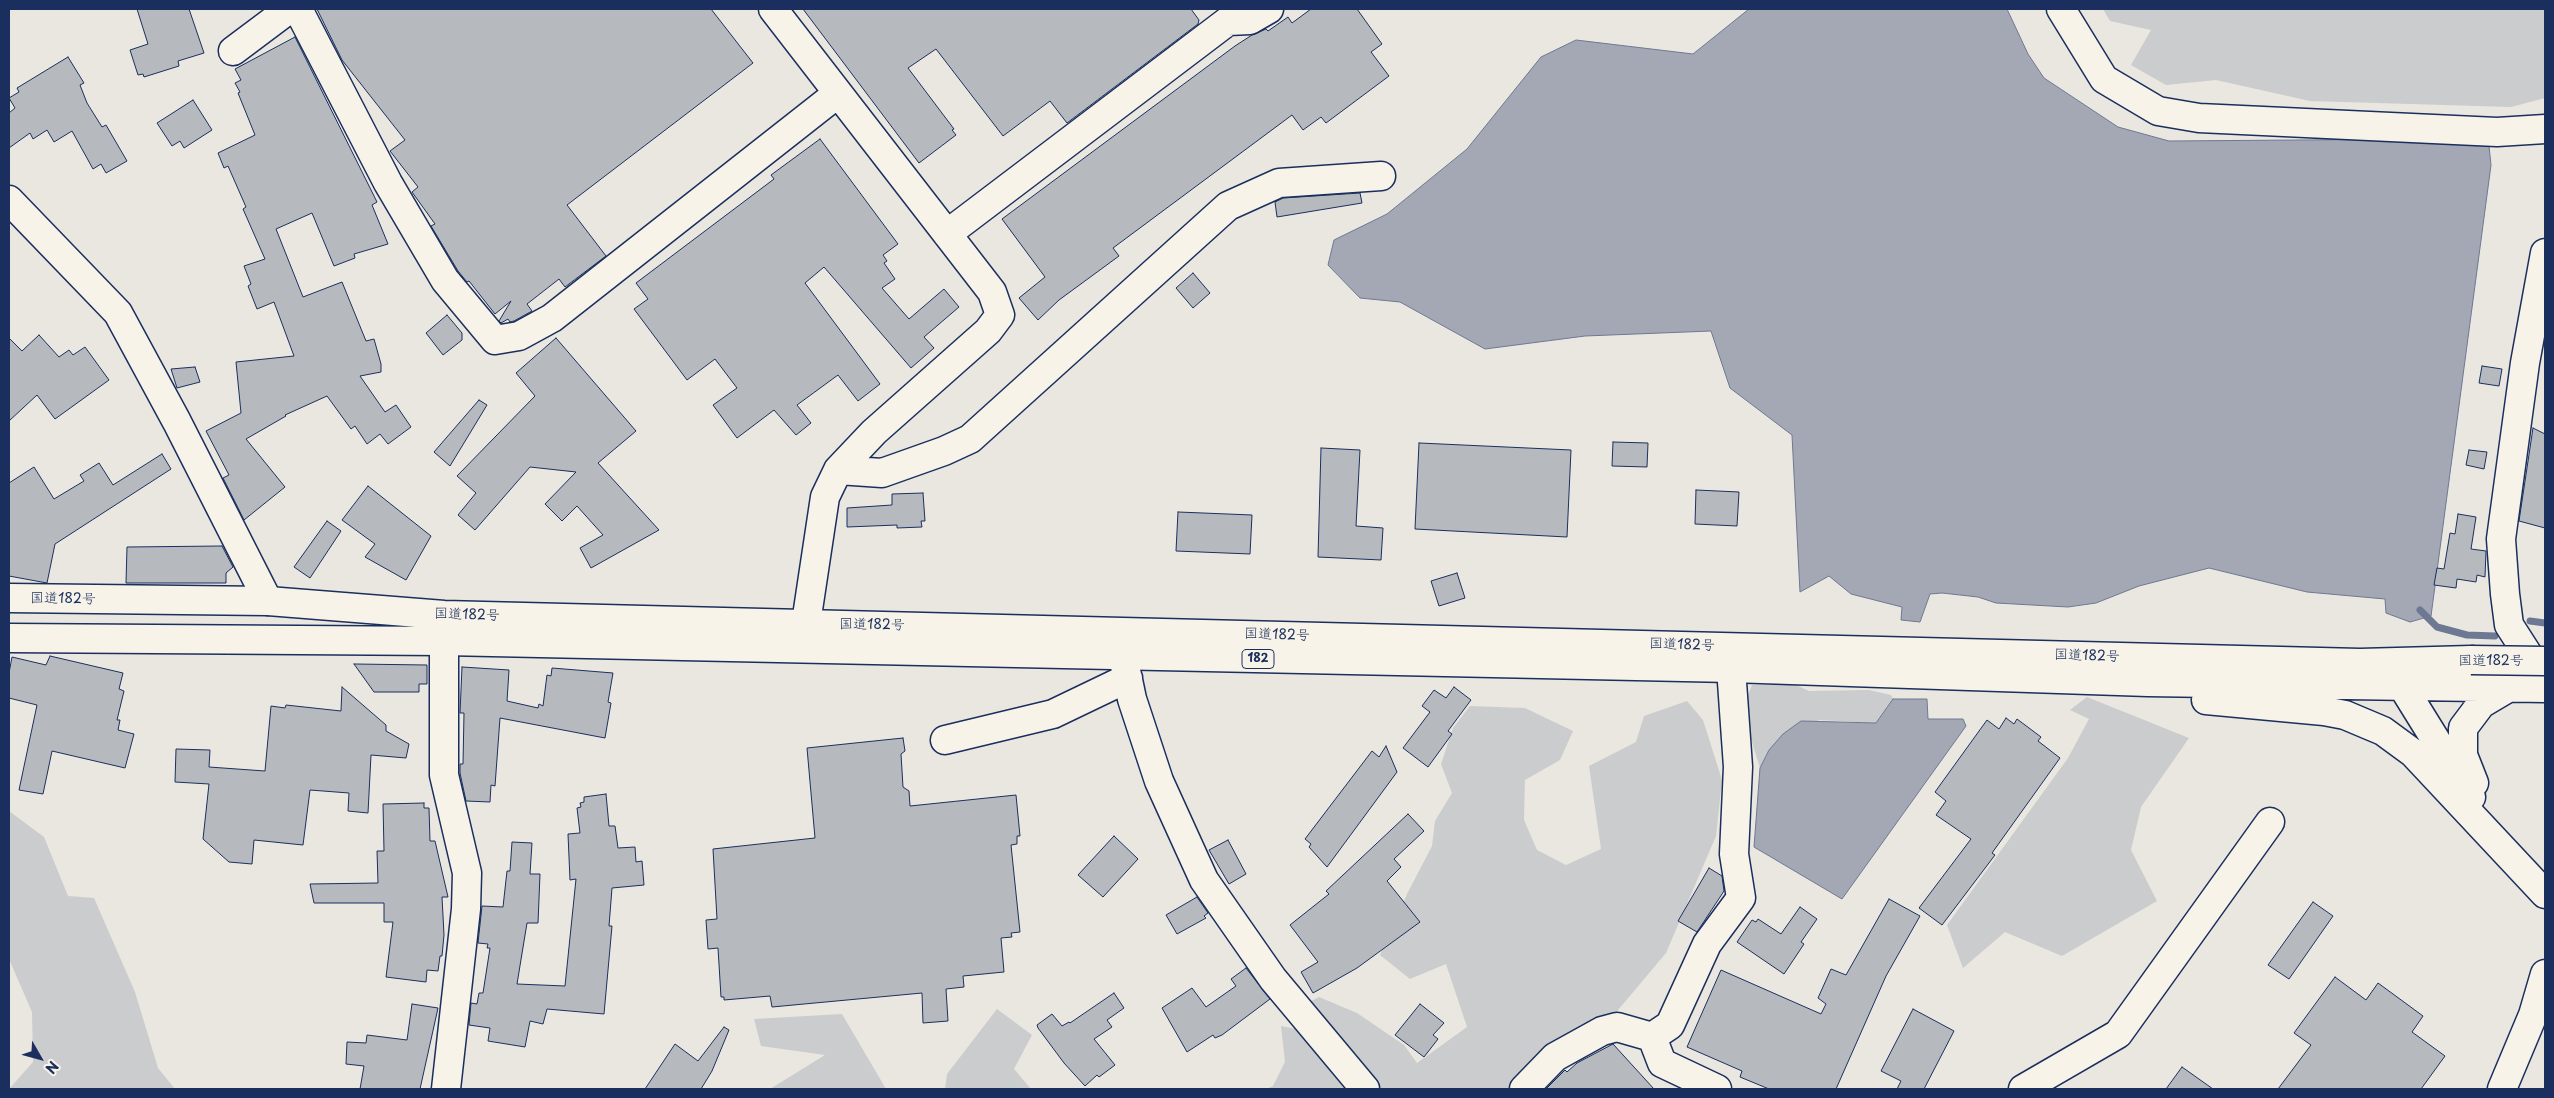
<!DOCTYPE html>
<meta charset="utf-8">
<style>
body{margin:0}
#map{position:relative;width:2554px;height:1098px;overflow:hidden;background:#eae7e0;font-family:"Playpen Sans",sans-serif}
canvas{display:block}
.frame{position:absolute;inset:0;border:10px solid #1b2f5e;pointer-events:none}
.north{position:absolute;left:15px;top:1033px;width:50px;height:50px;-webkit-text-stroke:4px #f7f3e8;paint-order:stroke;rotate:128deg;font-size:14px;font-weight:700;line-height:20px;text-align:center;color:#1b2f5e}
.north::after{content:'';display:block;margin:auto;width:18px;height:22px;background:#1b2f5e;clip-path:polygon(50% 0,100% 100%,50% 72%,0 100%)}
</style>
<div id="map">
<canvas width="2554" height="1098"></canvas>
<div class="frame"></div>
<div class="north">N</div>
</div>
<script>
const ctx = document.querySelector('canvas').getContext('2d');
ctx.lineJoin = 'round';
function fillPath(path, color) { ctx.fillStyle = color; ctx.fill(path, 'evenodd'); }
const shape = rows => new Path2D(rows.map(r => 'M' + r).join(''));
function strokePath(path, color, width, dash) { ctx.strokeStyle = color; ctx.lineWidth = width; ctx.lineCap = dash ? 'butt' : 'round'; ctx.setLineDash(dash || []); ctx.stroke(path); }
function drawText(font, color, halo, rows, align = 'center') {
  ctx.font = font + ' "Playpen Sans","Klee One",sans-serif'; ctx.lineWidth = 4.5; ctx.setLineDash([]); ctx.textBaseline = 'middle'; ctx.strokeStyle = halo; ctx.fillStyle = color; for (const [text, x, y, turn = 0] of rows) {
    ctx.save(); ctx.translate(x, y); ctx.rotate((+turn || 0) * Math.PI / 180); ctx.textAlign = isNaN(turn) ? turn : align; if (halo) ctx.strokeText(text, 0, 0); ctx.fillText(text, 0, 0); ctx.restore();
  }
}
const green = shape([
 [2103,9,2545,9,2545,98,2511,107,2310,101,2216,80,2166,85,2131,65,2151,30,2110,21],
 [1752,685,1796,685,1809,691,1869,690,1891,695,1893,699,1876,723,1819,720,1769,750,1760,768,1742,710],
 [2087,697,2189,738,2141,807,2131,850,2157,901,2062,956,2005,932,1963,968,1947,925,2068,758,2089,719,2070,710],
 [1687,701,1703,720,1722,780,1716,836,1666,953,1613,1016,1520,1089,1380,1089,1303,1005,1319,997,1357,1013,1404,1045,1417,1063,1467,1027,1446,964,1410,979,1380,955,1408,892,1432,846,1435,821,1452,793,1441,764,1453,728,1470,706,1525,708,1573,731,1560,760,1525,780,1524,820,1537,850,1566,865,1601,849,1589,766,1636,742,1644,716],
 [9,811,44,837,68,896,94,898,135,992,158,1068,175,1089,9,1089,33,1062,32,1012,9,959],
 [997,1009,1032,1035,1014,1069,1031,1089,945,1089,947,1074],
 [842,1014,886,1089,770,1089,825,1055,761,1046,754,1019],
 [1281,1026,1306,1031,1358,1089,1266,1089,1273,1086,1285,1062]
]);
const water = shape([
 [1749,9,2007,9,2028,54,2044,78,2118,127,2169,141,2425,139,2489,146,2491,165,2431,616,2410,622,2386,613,2385,599,2307,592,2209,568,2139,586,2096,603,2068,607,1996,603,1978,597,1942,593,1930,594,1920,622,1901,620,1902,607,1851,594,1829,576,1800,592,1792,435,1730,388,1711,331,1585,336,1485,349,1400,302,1360,298,1328,265,1334,240,1387,214,1467,149,1541,57,1576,40,1693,54,1749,9],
 [1893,699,1927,699,1928,719,1963,719,1966,726,1842,899,1754,847,1760,768,1769,750,1783,734,1801,721,1876,723,1893,699]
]);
const stream = shape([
 [2420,610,2437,627,2467,635,2495,636],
 [2530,621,2545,623]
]);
const building = shape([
 [137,9,189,9,204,53,178,61,179,66,144,77,143,74,138,75,130,50,148,44,137,9],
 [317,9,711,9,753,63,567,205,606,256,565,287,559,279,527,304,532,311,514,321,510,322,508,319,501,323,499,321,511,301,495,314,469,281,467,282,458,271,431,226,435,224,412,192,418,187,390,151,405,140,342,60,317,9],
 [803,9,1191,9,1199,20,1198,24,1067,123,1050,101,1003,136,936,49,908,68,954,129,952,130,956,135,919,163,803,9],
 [1311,9,1357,9,1382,44,1371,52,1389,76,1326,123,1321,117,1303,130,1292,115,1113,248,1119,256,1059,300,1038,320,1019,298,1045,277,1002,219,1235,46,1252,35,1266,29,1268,31,1288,17,1292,23,1311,9],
 [295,37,377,202,372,205,388,244,354,254,355,258,334,266,312,213,276,229,303,297,342,282,366,341,374,339,381,364,381,372,360,376,385,412,396,405,411,427,388,444,380,434,367,444,355,426,351,429,327,396,285,415,286,416,246,439,285,487,244,520,223,478,229,475,206,431,241,413,236,362,294,356,274,302,257,309,248,286,251,284,244,266,265,259,243,209,246,207,228,166,224,168,218,153,255,135,238,93,240,92,235,83,241,80,235,69,295,37],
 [68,57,84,83,80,85,87,103,102,127,106,125,127,161,106,173,101,164,93,169,72,131,54,142,47,130,33,139,30,133,9,148,9,113,15,108,9,98,19,92,17,88,68,57],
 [193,100,212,130,184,148,180,141,172,146,157,123,193,100],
 [820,139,898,244,883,255,887,261,884,263,895,279,882,288,909,319,944,289,959,307,924,337,934,348,911,368,824,267,805,283,880,384,858,401,838,375,797,405,811,423,796,435,774,410,737,438,713,405,737,388,715,359,687,380,634,309,648,299,636,283,774,179,771,175,820,139],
 [1360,193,1362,203,1277,217,1275,202,1283,198,1360,193],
 [1193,273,1210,293,1193,308,1176,288,1193,273],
 [447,315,462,333,462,340,443,355,426,333,447,315],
 [39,335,59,357,69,350,73,355,85,347,109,380,55,419,37,395,9,421,9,338,22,351,39,335],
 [556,338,636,431,598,463,659,530,591,568,580,548,603,535,577,506,562,521,545,504,576,472,530,467,475,530,458,515,476,493,457,476,535,396,516,373,556,338],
 [2482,366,2502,369,2499,386,2479,383,2482,366],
 [195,367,200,382,177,388,171,369,195,367],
 [479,400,487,405,450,466,434,452,479,400],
 [2533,428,2545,434,2545,528,2519,521,2533,428],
 [1613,442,1648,443,1647,467,1612,466,1613,442],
 [1419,443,1571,450,1567,537,1415,529,1419,443],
 [1321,448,1360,450,1356,526,1383,528,1381,560,1318,557,1321,448],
 [2469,450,2487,452,2484,469,2466,465,2469,450],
 [162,454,171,469,55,544,47,583,9,576,9,483,34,467,54,499,84,481,80,475,99,463,113,485,162,454],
 [368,486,431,536,406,580,365,557,375,544,342,520,368,486],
 [1696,490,1739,492,1737,526,1695,524,1696,490],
 [923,493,925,521,921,521,922,527,897,528,897,525,847,527,847,508,892,505,892,494,923,493],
 [1178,512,1252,515,1250,554,1176,551,1178,512],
 [2458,514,2476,517,2471,549,2486,551,2485,577,2477,575,2476,582,2457,579,2456,588,2434,585,2437,568,2444,569,2450,533,2455,534,2458,514],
 [327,521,341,531,310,578,294,567,327,521],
 [222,546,233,567,226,573,226,583,126,583,127,547,222,546],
 [1457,573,1465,598,1439,606,1431,581,1457,573],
 [50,656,123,673,119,689,124,691,117,720,120,720,118,730,134,734,125,768,52,751,43,794,19,790,37,705,9,698,9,673,12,657,46,665,50,656],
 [354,664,427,665,427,684,419,684,419,692,374,692,354,664],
 [462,667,509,670,507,701,538,708,539,704,543,706,547,675,551,676,552,668,613,673,608,702,611,703,605,738,500,718,495,786,491,785,490,802,466,801,460,773,460,764,463,764,464,713,460,713,462,667],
 [342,687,386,725,386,731,409,744,406,758,371,755,368,813,348,811,349,793,310,790,303,845,254,840,252,864,229,862,203,839,209,784,175,782,176,749,210,750,209,767,265,771,271,706,285,708,286,705,341,711,342,687],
 [1454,687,1471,700,1448,731,1452,734,1428,767,1403,748,1430,712,1422,706,1434,690,1446,698,1454,687],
 [2006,718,2014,724,2017,719,2041,737,2038,741,2060,758,1992,853,1995,855,1942,925,1919,908,1971,839,1936,815,1946,801,1935,792,1987,720,1999,729,2006,718],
 [903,738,905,751,901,754,903,787,909,791,910,806,1016,795,1020,836,1017,836,1017,844,1011,845,1020,932,1011,933,1012,937,1001,938,1004,972,963,976,964,987,946,989,948,1021,923,1023,922,993,772,1007,770,996,724,1000,724,997,721,997,718,948,708,949,706,920,717,919,713,849,815,838,807,748,903,738],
 [1386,746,1397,772,1327,867,1309,847,1311,844,1305,839,1372,751,1379,757,1386,746],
 [606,794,609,826,615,826,618,848,635,847,636,862,642,861,644,885,612,888,609,926,612,926,604,1014,547,1009,543,1024,530,1021,525,1047,488,1041,490,1028,469,1025,471,1003,477,1004,479,993,483,993,490,948,487,948,488,944,478,943,482,906,503,907,507,871,510,871,512,842,532,843,530,874,540,874,538,923,527,923,517,984,565,986,576,879,570,880,568,834,580,833,577,808,581,807,580,803,584,802,584,797,606,794],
 [424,803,424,808,429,808,430,841,435,841,448,897,442,897,444,935,442,956,440,956,438,971,427,970,426,982,386,977,393,922,384,922,384,903,314,903,310,884,378,883,377,851,384,851,383,804,424,803],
 [1408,814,1424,831,1394,859,1401,867,1387,881,1420,922,1357,968,1313,993,1301,972,1318,962,1290,925,1329,894,1326,891,1408,814],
 [1114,836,1138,859,1103,897,1078,875,1114,836],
 [1228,840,1246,874,1229,884,1209,850,1228,840],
 [1709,868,1722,876,1724,891,1697,932,1678,921,1709,868],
 [1197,897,1208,913,1204,916,1206,918,1177,934,1166,915,1197,897],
 [1889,899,1920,916,1886,976,1836,1089,1769,1089,1740,1077,1742,1071,1687,1047,1721,970,1821,1014,1826,1004,1818,998,1831,969,1846,975,1889,899],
 [2313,902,2333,916,2289,979,2268,965,2313,902],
 [1800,907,1817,919,1801,942,1804,944,1784,974,1737,942,1752,920,1756,922,1758,919,1781,934,1800,907],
 [1246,968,1270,999,1222,1035,1215,1038,1213,1035,1187,1052,1162,1008,1192,988,1206,1007,1236,986,1231,979,1246,968],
 [2335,977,2366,1000,2378,983,2423,1016,2412,1032,2445,1056,2421,1089,2278,1089,2311,1045,2294,1033,2335,977],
 [1114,993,1124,1008,1107,1020,1112,1027,1094,1039,1115,1065,1099,1077,1097,1075,1085,1086,1064,1063,1038,1028,1037,1025,1052,1014,1062,1026,1069,1022,1070,1023,1114,993],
 [412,1004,438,1008,420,1089,360,1089,364,1066,346,1064,347,1042,366,1043,367,1035,407,1040,412,1004],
 [1420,1004,1444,1023,1433,1035,1438,1039,1424,1057,1395,1035,1420,1004],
 [1913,1009,1954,1031,1924,1089,1897,1089,1901,1081,1881,1071,1913,1009],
 [724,1027,729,1030,712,1071,701,1089,645,1089,675,1044,698,1061,724,1027],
 [1613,1044,1654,1089,1546,1089,1565,1070,1567,1072,1577,1063,1613,1044],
 [2182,1067,2213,1089,2166,1089,2182,1067]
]);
const minor = shape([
 [298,9,388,183,445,280,495,340,519,336,552,318,837,94],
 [773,9,992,292,1000,315,988,331,874,432,838,470,825,497,806,623,805,648],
 [2061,9,2104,79,2158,111,2199,118,2497,132,2545,129],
 [233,51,289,9],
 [9,200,118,313,177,422,268,601],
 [947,234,1228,21,1250,20,1269,9],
 [838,470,882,473,944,451,970,439,1228,206,1279,183,1381,176],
 [444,617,444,775,467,873,466,909,446,1089],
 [1123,633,1123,656,1132,699,1159,781,1204,880,1273,979,1365,1089],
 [2543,678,2509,625,2505,594,2501,539,2525,363,2545,253],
 [945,740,1053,714,1128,678],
 [1652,1037,1662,1063,1717,1089],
 [1524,1089,1555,1057,1602,1031,1617,1027,1652,1037,1670,1025,1707,944,1741,898,1734,854,1738,767,1731,668],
 [2023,1089,2118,1034,2270,822],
 [2502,1089,2533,1015,2545,974]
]);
const highway = shape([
 [9,598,268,601,444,615,2360,663,2471,660],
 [9,638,444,641,1731,668,2148,682,2545,688],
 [2401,670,2401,684,2471,797],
 [2206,700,2324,711,2345,715,2383,731,2413,753,2545,894],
 [2474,783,2463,755,2463,728,2481,704,2508,688]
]);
const highwayBridge = shape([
 [2471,660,2545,661]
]);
const shields = [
 [1258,659,32]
];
const shieldNames = [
 ["182",1258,659]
];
const streetNames = [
 ["国道182号",63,599,1],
 ["国道182号",467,615,2],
 ["国道182号",872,625,1],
 ["国道182号",1277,635,2],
 ["国道182号",1682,645,2],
 ["国道182号",2087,656,2],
 ["国道182号",2491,661]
];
fillPath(green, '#cbcccd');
fillPath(water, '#a3a8b4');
strokePath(water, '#6d7892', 1);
strokePath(stream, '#6d7892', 7);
fillPath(building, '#b6babf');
strokePath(building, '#1b2f5e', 1);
strokePath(minor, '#1b2f5e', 31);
strokePath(highway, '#1b2f5e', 31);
strokePath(minor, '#f7f3e8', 28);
strokePath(highway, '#f7f3e8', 28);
strokePath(highwayBridge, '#1b2f5e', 31, []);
strokePath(highwayBridge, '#f7f3e8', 28);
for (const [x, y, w] of shields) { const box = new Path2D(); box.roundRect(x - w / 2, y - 9.5, w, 19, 4); ctx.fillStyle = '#f7f3e8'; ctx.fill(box); strokePath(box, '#1b2f5e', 1); }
drawText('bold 12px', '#1b2f5e', null, shieldNames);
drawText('14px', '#1b2f5e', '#f7f3e8', streetNames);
</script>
